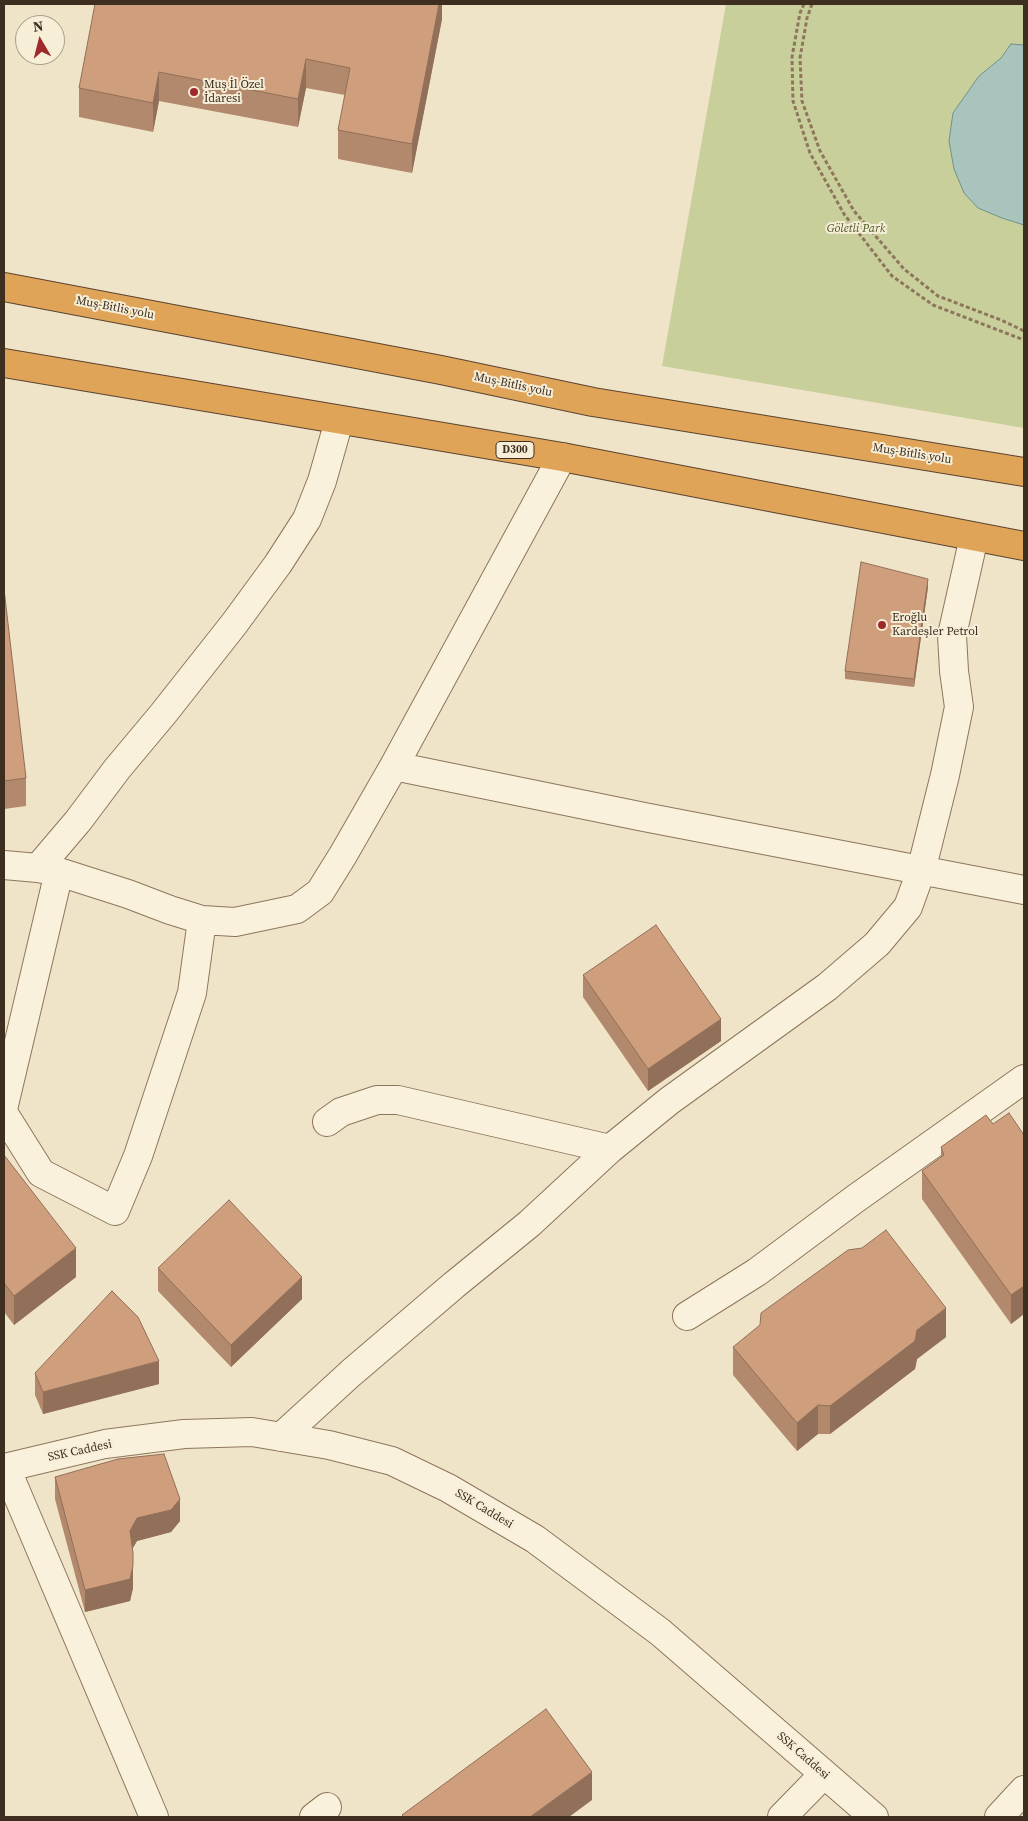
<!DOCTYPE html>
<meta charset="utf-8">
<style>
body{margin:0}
#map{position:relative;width:1028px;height:1821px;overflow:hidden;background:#f0e4c8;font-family:"Source Serif 4",serif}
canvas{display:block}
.frame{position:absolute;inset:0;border:5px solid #3d2e20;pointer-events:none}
.north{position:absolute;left:15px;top:15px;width:50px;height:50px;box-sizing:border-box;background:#f7eed8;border:1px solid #ada18e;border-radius:50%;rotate:352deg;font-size:14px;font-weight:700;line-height:20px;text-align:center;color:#3d2e20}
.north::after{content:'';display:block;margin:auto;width:18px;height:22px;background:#9e2a2b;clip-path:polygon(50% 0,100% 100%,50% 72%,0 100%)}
</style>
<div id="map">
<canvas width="1028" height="1821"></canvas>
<div class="frame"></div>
<div class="north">N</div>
</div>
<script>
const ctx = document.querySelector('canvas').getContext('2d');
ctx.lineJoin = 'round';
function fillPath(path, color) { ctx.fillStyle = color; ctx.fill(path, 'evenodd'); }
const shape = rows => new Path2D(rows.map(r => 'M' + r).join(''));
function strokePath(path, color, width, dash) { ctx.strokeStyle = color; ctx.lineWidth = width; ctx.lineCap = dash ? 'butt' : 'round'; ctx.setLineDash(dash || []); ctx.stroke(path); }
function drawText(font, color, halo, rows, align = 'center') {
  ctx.font = font + ' "Source Serif 4",serif'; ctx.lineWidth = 4; ctx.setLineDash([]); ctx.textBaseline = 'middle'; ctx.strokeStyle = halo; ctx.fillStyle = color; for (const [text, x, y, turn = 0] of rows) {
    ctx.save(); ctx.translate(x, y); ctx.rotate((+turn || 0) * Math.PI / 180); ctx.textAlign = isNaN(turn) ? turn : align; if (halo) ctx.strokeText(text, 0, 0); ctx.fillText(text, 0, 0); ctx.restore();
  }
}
const green = shape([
 [726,4,1024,4,1024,428,662,366]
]);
const water = shape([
 [1011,44,1024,45,1024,225,1002,218,978,208,964,193,954,169,949,141,953,113,979,76,1001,58,1011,44]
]);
const path = shape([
 [804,4,800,13,792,57,793,101,810,153,844,214,892,276,933,305,1024,340],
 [812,4,807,18,800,58,802,101,820,151,854,211,904,269,938,296,1001,320,1024,331]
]);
const minor = shape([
 [394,766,644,817,1024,890],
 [4,865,38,868,59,872,128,894,170,910,202,920,235,922,297,909,320,892,343,855,394,766,562,457],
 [38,868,78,821,117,769,163,714,234,624,278,564,307,519,322,481,339,421],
 [4,1105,59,872],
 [4,1114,41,1173,115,1211,138,1156,192,993,202,920],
 [327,1122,341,1112,377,1100,398,1100,610,1149],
 [687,1316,757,1272,855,1199,1024,1079],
 [281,1437,351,1373,454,1285,529,1224,610,1149,669,1101,827,987,877,944,908,907,921,871,945,775,959,707,954,671,952,635,974,537],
 [4,1468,105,1444,184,1434,252,1432,329,1445,392,1461,448,1488,535,1539,660,1632,874,1817],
 [6,1468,154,1817],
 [314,1817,327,1807],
 [782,1817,824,1774],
 [999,1817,1024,1790]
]);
const highway = shape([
 [4,287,441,370,593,402,1024,472],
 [4,363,562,457,1024,546]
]);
const wall = shape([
 [442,4,442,19,412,173,338,159,338,130,345,95,306,88,298,127,159,101,153,132,79,117,79,88],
 [928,587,914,687,845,679,845,671],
 [4,589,26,778,26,806,4,809],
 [583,975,721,1041,648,1091,583,997],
 [993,1124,1024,1135,1024,1314,1011,1324,922,1199,922,1171,941,1157,941,1147],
 [4,1155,76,1277,14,1325,4,1312],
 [158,1268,302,1299,231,1367,158,1291],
 [946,1337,917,1359,915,1369,830,1434,818,1434,797,1451,733,1375,733,1347],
 [35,1373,159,1384,43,1414,35,1395],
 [55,1477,180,1521,171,1532,137,1541,132,1549,133,1588,130,1601,85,1612,55,1499]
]);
const shadedWall = shape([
 [439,4,442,4,442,19,412,173,412,144],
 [306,59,306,88,298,127,298,99],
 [159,72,159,101,153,132,153,103],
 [928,579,928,587,914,687,914,679],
 [721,1019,721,1041,648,1091,648,1069],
 [76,1248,76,1277,14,1325,14,1296],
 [302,1277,302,1299,231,1367,231,1345],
 [1024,1286,1024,1314,1011,1324,1011,1295],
 [946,1308,946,1337,917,1359,915,1369,830,1434,830,1406,917,1330],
 [159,1361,159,1384,43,1414,43,1392],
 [818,1405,818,1434,797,1451,797,1423],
 [180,1499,180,1521,171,1532,137,1541,130,1553,130,1531,137,1518],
 [133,1566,133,1588,130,1601,85,1612,85,1590],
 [592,1772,592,1800,569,1817,530,1817]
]);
const building = shape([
 [95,4,439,4,412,144,338,130,350,68,306,59,298,99,159,72,153,103,79,88,95,4],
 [861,562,928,579,914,679,845,671,861,562],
 [4,589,26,778,4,781,4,589],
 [656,925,721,1019,648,1069,583,975,656,925],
 [1009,1113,1024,1135,1024,1286,1011,1295,922,1171,944,1155,941,1147,986,1115,993,1124,1009,1113],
 [4,1155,76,1248,14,1296,4,1283,4,1155],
 [229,1200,302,1277,231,1345,158,1268,229,1200],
 [886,1230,946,1308,917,1330,915,1341,830,1406,818,1405,797,1423,733,1347,760,1325,761,1313,848,1250,862,1248,886,1230],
 [112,1291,138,1317,159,1361,43,1392,35,1373,112,1291],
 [164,1454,180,1499,171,1510,137,1518,130,1531,133,1553,133,1566,130,1579,85,1590,55,1477,118,1459,164,1454],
 [546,1709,592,1772,530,1817,404,1817,402,1815,546,1709]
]);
const markers = [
 [194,92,5,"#9e2a2b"],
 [882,625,5,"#9e2a2b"]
];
const shields = [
 [515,450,38]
];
const shieldNames = [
 ["D300",515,450]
];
const poiNames = [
 ["Muş İl Özel",204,85],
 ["İdaresi",204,99],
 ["Eroğlu",892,618],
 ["Kardeşler Petrol",892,632]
];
const parkNames = [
 ["Göletli Park",856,229]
];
const streetNames = [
 ["Muş-Bitlis yolu",115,308,11],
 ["Muş-Bitlis yolu",513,385,12],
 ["Muş-Bitlis yolu",912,454,9],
 ["SSK Caddesi",80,1451,-12],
 ["SSK Caddesi",484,1509,31],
 ["SSK Caddesi",803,1756,41]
];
fillPath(green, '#c9cf9b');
fillPath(water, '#a9c4bc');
strokePath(water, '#6f938a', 1);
strokePath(minor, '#8d765c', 30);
strokePath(highway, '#5b4430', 30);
strokePath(path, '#8d765c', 3, [4, 2.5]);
strokePath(minor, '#faf1dc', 28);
strokePath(highway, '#e0a458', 28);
fillPath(wall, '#b2896c');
fillPath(shadedWall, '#916f58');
fillPath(building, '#cf9f7d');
strokePath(building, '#916f58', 1);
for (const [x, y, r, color] of markers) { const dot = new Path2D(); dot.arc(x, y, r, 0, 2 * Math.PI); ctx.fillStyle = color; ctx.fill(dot); strokePath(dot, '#f7eed8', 2); }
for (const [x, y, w] of shields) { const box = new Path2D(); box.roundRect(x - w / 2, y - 8.5, w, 17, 4); ctx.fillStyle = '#f7eed8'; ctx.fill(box); strokePath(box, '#3d2e20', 1); }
drawText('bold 11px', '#3d2e20', null, shieldNames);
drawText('12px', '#3d2e20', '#f7eed8', poiNames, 'left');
drawText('italic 12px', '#4d5a26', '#f7eed8', parkNames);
drawText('12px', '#3d2e20', '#f7eed8', streetNames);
</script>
